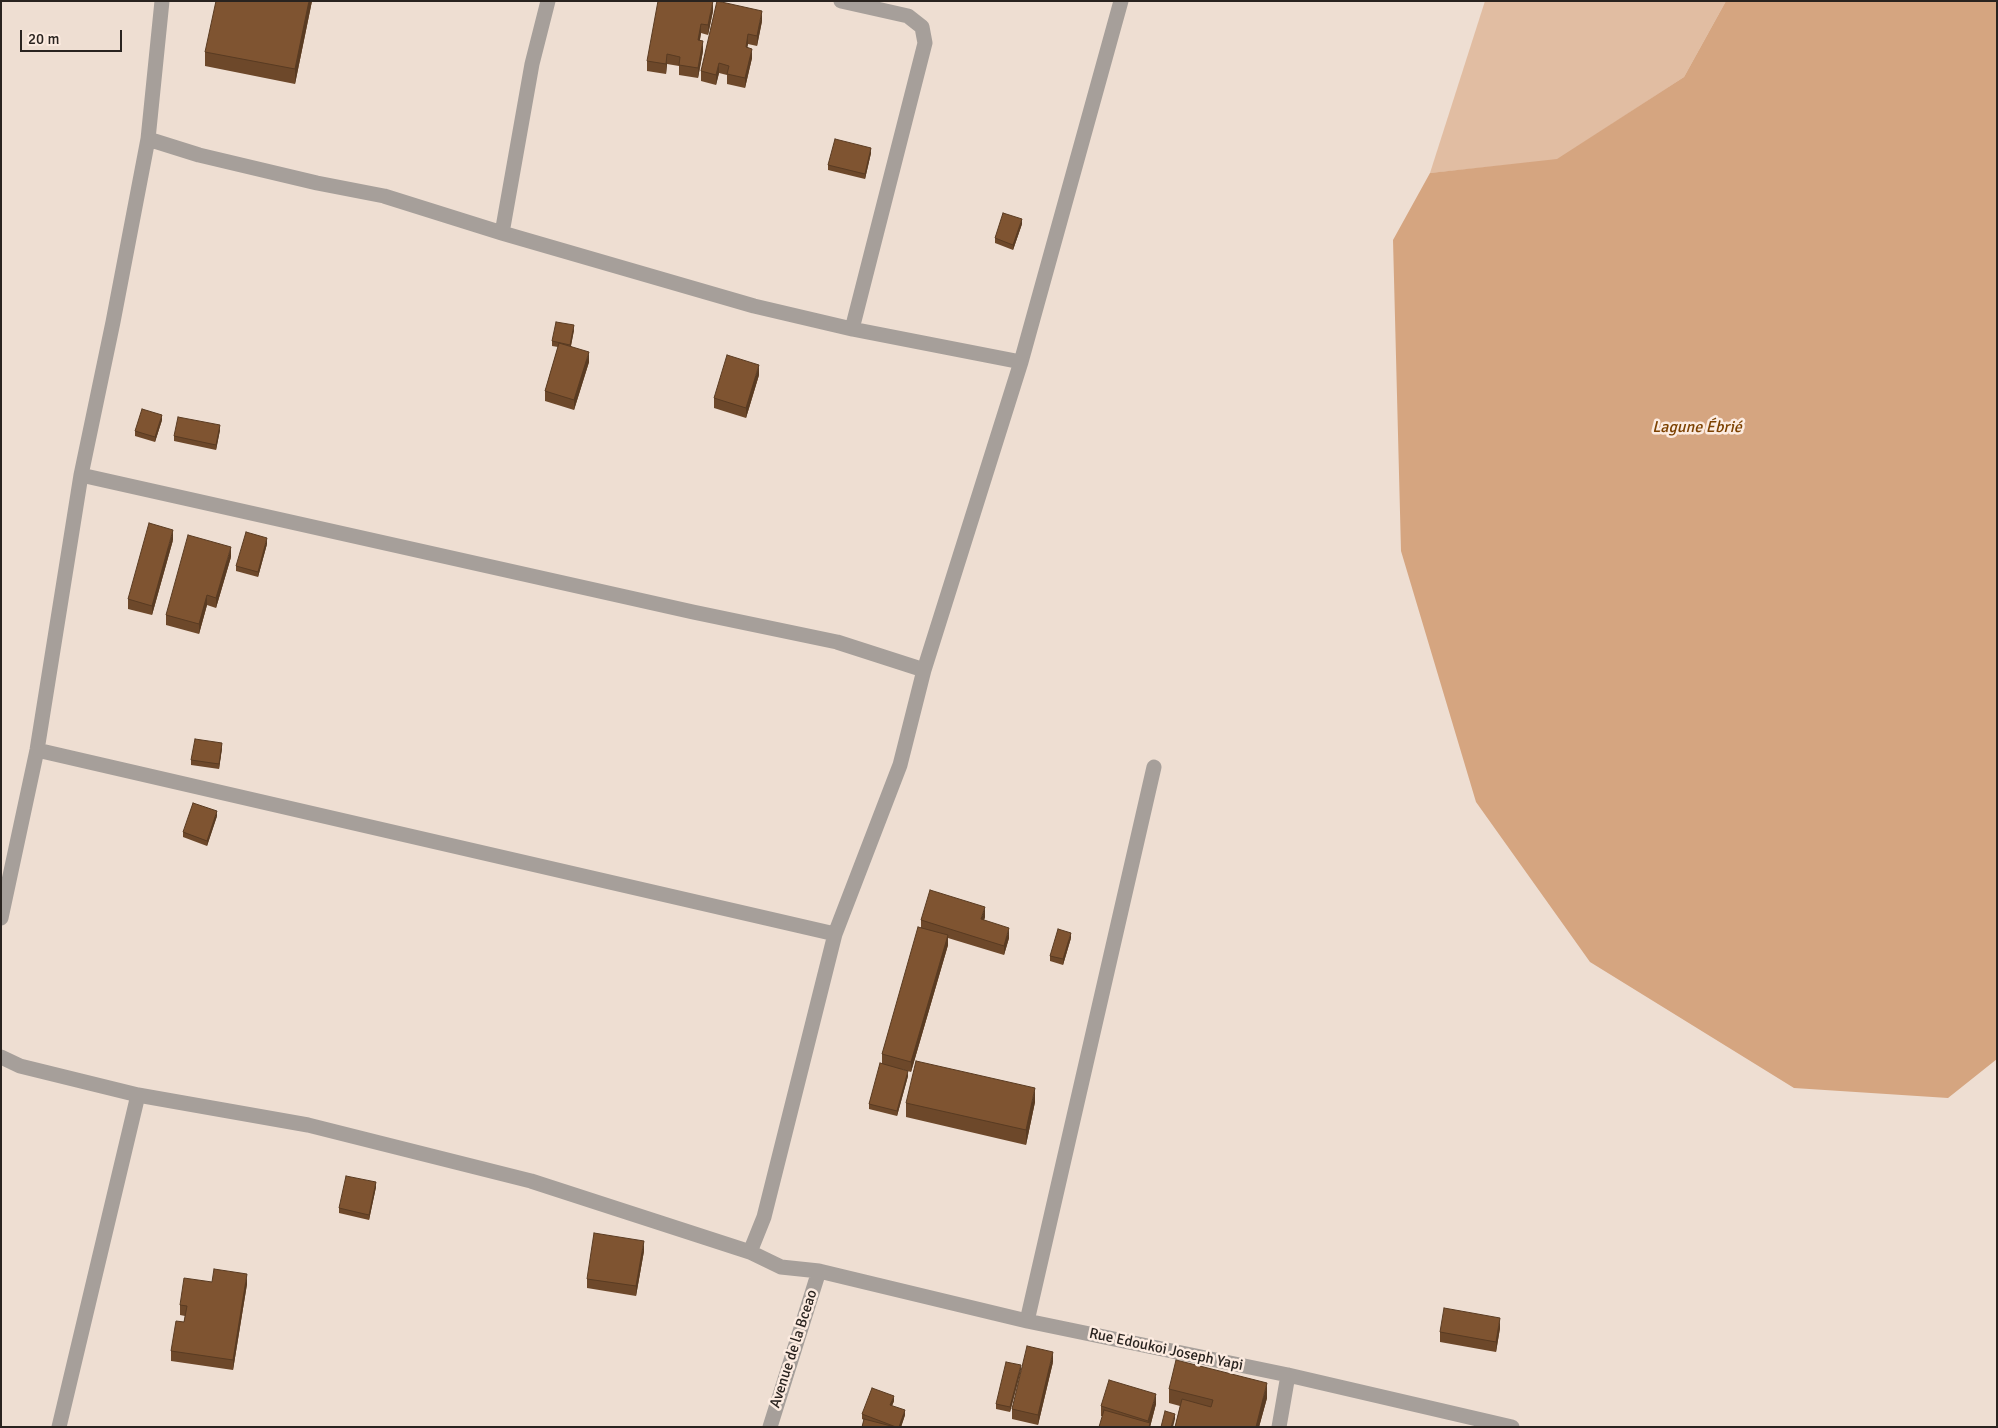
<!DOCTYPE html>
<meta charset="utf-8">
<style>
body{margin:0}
#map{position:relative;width:1998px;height:1428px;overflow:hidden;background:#eeded2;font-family:Signika,sans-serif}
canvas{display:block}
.frame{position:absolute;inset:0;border:2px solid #29231f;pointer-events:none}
.scale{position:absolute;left:20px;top:30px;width:102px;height:22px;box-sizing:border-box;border:2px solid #29231f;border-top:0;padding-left:6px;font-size:15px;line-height:18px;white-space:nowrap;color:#29231f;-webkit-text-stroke:4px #fcebe0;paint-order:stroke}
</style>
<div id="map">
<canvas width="1998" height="1428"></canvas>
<div class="frame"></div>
<div class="scale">20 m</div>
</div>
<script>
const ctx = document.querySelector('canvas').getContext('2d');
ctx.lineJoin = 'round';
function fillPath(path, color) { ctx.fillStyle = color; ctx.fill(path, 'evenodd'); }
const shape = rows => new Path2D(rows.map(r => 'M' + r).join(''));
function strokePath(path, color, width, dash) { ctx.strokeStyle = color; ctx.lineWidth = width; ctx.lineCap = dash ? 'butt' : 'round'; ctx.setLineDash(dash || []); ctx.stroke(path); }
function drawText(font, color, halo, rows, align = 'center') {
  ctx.font = font + ' Signika,sans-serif'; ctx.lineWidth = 5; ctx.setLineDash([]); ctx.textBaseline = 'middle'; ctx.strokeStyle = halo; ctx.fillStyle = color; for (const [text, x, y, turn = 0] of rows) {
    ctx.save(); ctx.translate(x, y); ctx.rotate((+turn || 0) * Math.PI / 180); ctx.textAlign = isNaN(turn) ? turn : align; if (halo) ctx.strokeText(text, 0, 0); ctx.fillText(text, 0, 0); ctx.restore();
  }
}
const green = shape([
 [1485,1,1726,1,1684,77,1557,160,1430,173]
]);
const water = shape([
 [1726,1,1997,1,1997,1059,1948,1098,1794,1088,1590,962,1476,802,1401,551,1393,240,1430,173,1557,159,1684,77]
]);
const minor = shape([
 [841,1,908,16,922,27,925,43,852,329],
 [148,139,199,155,317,183,384,196,502,233,754,306,852,329,1021,362],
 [502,233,532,64,548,1],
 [81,475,693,612,837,642,924,670],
 [37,750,835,934],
 [1,918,37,750,81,475,113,322,148,139,162,1],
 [1,1057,20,1066,138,1095,308,1125,531,1181,750,1252,781,1267,819,1271,1027,1321,1288,1375,1512,1427],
 [750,1252,764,1217,835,934,900,765,924,670,1021,362,1121,1],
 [1027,1321,1154,767],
 [59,1427,138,1095],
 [770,1427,819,1271],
 [1279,1427,1288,1375]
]);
const wall = shape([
 [312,1,295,84,205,66,205,52],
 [713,11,708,35,701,33,700,40,703,51,698,78,679,75,679,66,667,64,666,74,647,71,647,61],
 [762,21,757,46,748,44,747,47,752,58,745,88,727,84,727,75,719,73,716,85,701,81,701,71],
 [871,153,865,179,828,170,828,165],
 [1022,224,1013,250,995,243,995,238],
 [574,330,571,346,589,362,574,410,545,401,545,391,558,347,552,346,552,341],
 [759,375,746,418,714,408,714,398],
 [162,420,155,442,135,436,135,431],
 [220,430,216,450,174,441,174,436],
 [173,540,152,615,128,609,128,599],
 [267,544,258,577,236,571,236,566],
 [231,557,216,608,207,605,199,634,166,625,166,615],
 [222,748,219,769,191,765,191,760],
 [217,816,207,846,183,837,183,832],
 [985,917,984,920,1009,938,1004,955,948,938,948,945,911,1072,901,1069,908,1076,897,1116,869,1109,869,1104,882,1063,882,1054,921,927,921,920],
 [1071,938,1063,965,1050,961,1050,956],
 [1035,1102,1026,1145,906,1117,906,1103],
 [376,1187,369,1220,339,1213,339,1208],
 [644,1251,636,1296,587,1288,587,1279],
 [212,1282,247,1284,233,1370,171,1361,171,1351,184,1322,185,1316,180,1315,180,1305],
 [1500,1328,1496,1352,1440,1342,1440,1332],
 [1053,1362,1038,1425,1012,1419,1012,1409],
 [1021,1370,1010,1412,996,1409,996,1404],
 [1169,1389,1267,1398,1259,1427,1175,1427,1180,1406,1169,1403],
 [894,1401,892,1406,905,1415,901,1427,862,1427,864,1420,862,1419,862,1414],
 [1156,1404,1150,1427,1101,1416,1101,1406]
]);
const shadedWall = shape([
 [309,1,312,1,295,84,295,69],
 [713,1,713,11,708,35,708,25],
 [762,11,762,21,757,46,757,36],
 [701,24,701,33,698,50,698,40],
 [748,34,748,44,746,56,746,47],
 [703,41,703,51,698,78,698,68],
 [752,49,752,58,745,88,745,78],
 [667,54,667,64,666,74,666,64],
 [719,63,719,73,716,85,716,75],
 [871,148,871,153,865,179,865,174],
 [1022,219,1022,224,1013,250,1013,245],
 [574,325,574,330,570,350,570,345],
 [589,352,589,362,574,410,574,400],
 [759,365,759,375,746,418,746,408],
 [162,415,162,420,155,442,155,437],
 [220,425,220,430,216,450,216,445],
 [173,530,173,540,152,615,152,606],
 [267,538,267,544,258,577,258,572],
 [231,547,231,557,216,608,216,598],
 [207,595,207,605,199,634,199,624],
 [222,743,222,748,219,769,219,764],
 [217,811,217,816,207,846,207,841],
 [985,907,985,917,981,929,981,919],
 [1009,928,1009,938,1004,955,1004,946],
 [1071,933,1071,938,1063,965,1063,959],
 [948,935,948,945,911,1072,911,1062],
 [908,1071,908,1076,897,1116,897,1111],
 [1035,1088,1035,1102,1026,1145,1026,1130],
 [376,1182,376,1187,369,1220,369,1215],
 [644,1241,644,1251,636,1296,636,1286],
 [247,1274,247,1284,233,1370,233,1360],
 [1500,1318,1500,1328,1496,1352,1496,1342],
 [1053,1352,1053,1362,1038,1425,1038,1415],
 [1021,1365,1021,1370,1010,1412,1010,1407],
 [1267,1383,1267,1398,1259,1427,1256,1427],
 [1156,1394,1156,1404,1150,1427,1148,1427,1148,1421],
 [894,1396,894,1401,890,1410,890,1405],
 [905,1410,905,1415,901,1427,899,1427],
 [1175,1414,1175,1419,1173,1427,1171,1427]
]);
const building = shape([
 [216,1,309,1,295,69,205,52,216,1],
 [658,1,713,1,708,25,701,24,698,40,703,41,698,68,679,65,680,57,667,54,666,64,647,61,658,1],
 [717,1,762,11,757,36,748,34,746,47,752,49,745,78,727,74,729,66,719,63,716,75,701,71,717,1],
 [835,139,871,148,865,174,828,165,835,139],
 [1003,213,1022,219,1013,245,995,238,1003,213],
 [556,322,574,325,570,345,552,341,556,322],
 [559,343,589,352,574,400,545,391,559,343],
 [727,355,759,365,746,408,714,398,727,355],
 [142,409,162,415,155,437,135,431,142,409],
 [178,417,220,425,216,445,174,436,178,417],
 [149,523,173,530,152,606,128,599,149,523],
 [246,532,267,538,258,572,236,566,246,532],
 [188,535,231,547,216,598,207,595,199,624,166,615,188,535],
 [195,739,222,743,219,764,191,760,195,739],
 [193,803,217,811,207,841,183,832,193,803],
 [930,890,985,907,981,919,1009,928,1004,946,921,920,930,890],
 [918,927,948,935,911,1062,882,1054,918,927],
 [1058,929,1071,933,1063,959,1050,956,1058,929],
 [916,1061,1035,1088,1026,1130,906,1103,916,1061],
 [880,1063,908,1071,897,1111,869,1104,880,1063],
 [346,1176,376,1182,369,1215,339,1208,346,1176],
 [594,1233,644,1241,636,1286,587,1279,594,1233],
 [214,1269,247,1274,233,1360,171,1351,176,1321,184,1322,187,1306,180,1305,184,1278,212,1282,214,1269],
 [1444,1308,1500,1318,1496,1342,1440,1332,1444,1308],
 [1027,1346,1053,1352,1038,1415,1012,1409,1027,1346],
 [1176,1360,1267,1383,1256,1427,1175,1427,1182,1399,1211,1407,1213,1400,1169,1389,1176,1360],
 [1006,1362,1021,1365,1010,1407,996,1404,1006,1362],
 [1109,1380,1156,1394,1148,1421,1101,1406,1109,1380],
 [872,1388,894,1396,890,1405,905,1410,899,1427,896,1427,862,1414,872,1388],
 [1104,1410,1150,1423,1149,1427,1099,1427,1104,1410],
 [1165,1411,1175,1414,1171,1427,1161,1427,1165,1411],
 [864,1419,895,1427,862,1427,864,1419]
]);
const streetNames = [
 ["Avenue de la Bceao",794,1349,-72],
 ["Rue Edoukoi Joseph Yapi",1166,1350,12]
];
const waterNames = [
 ["Lagune Ébrié",1697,428]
];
fillPath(green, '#e1bda2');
fillPath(water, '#d5a580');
strokePath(minor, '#a69f9a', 15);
fillPath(wall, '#6d482a');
fillPath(shadedWall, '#593b22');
fillPath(building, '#7f5431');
strokePath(building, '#593b22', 1);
drawText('15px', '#29231f', '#fcebe0', streetNames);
drawText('italic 16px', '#7c4100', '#fcebe0', waterNames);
</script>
